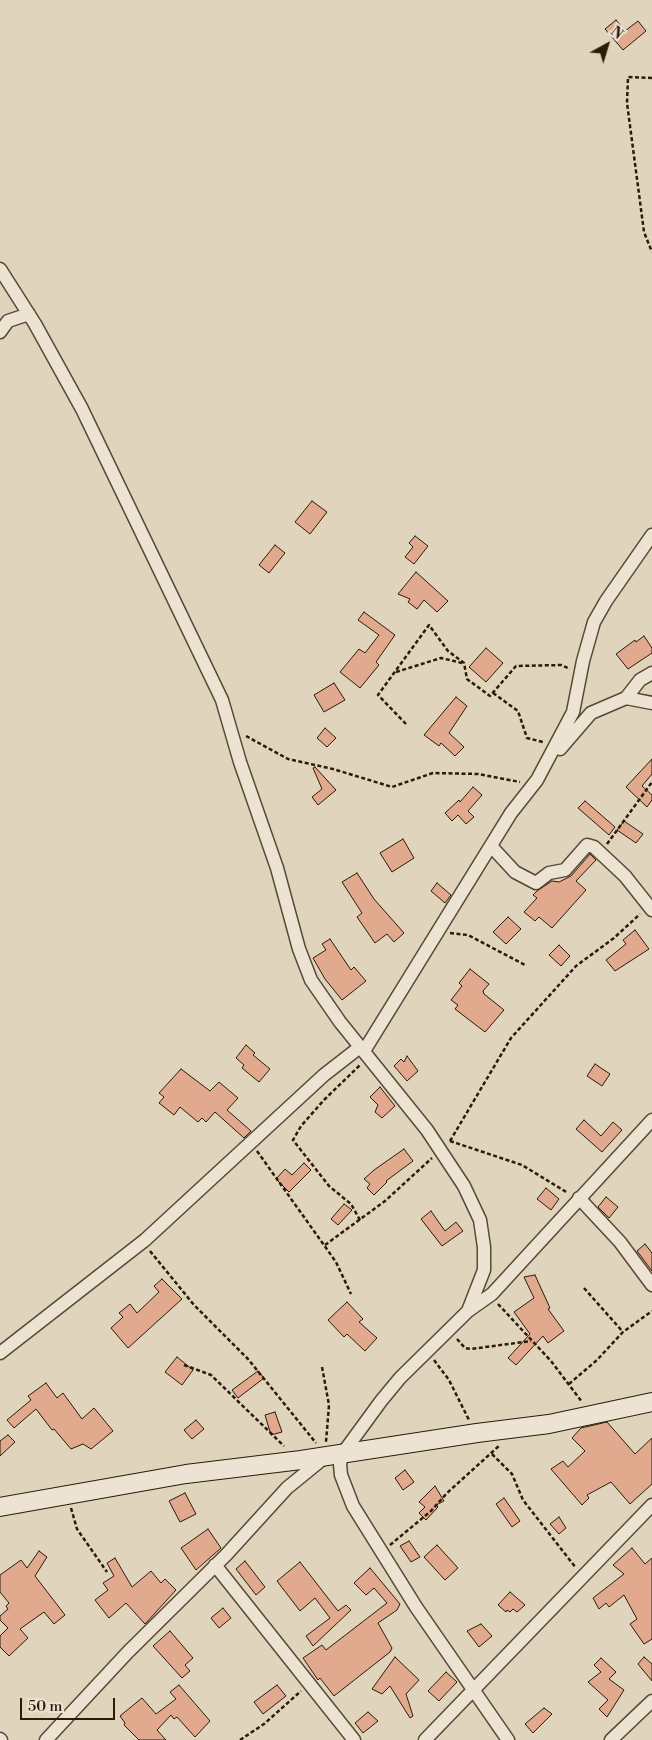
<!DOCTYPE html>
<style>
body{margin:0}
#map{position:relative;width:652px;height:1740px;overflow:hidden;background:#e1d4bc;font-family:"Libre Bodoni",serif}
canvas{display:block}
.north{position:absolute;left:582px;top:20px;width:50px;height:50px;-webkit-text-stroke:4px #ece3d3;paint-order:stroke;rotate:39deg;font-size:14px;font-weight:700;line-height:20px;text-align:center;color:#2b1b07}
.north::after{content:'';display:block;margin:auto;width:18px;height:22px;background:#2b1b07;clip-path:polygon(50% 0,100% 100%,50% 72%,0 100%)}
.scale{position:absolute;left:20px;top:1698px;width:95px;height:22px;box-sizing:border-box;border:2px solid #2b1b07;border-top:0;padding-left:6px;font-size:15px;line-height:18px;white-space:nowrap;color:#2b1b07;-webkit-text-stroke:4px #ece3d3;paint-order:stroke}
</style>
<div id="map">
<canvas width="652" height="1740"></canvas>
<div class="north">N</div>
<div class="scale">50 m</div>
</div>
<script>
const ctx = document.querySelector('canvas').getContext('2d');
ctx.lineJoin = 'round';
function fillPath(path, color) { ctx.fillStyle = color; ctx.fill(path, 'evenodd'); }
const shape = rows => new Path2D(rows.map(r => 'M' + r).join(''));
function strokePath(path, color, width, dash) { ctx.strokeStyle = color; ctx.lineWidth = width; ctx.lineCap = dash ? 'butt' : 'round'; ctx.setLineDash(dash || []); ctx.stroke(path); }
const building = shape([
 [616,20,625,31,638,21,646,31,623,50,605,29,616,20],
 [312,501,327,512,310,534,295,522,312,501],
 [415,536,428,546,414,564,405,557,413,547,409,543,415,536],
 [275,545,285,553,269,573,259,565,275,545],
 [416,572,448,601,437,612,424,600,417,609,408,602,410,599,398,594,416,572],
 [364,612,395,635,376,662,379,665,360,688,340,672,359,649,365,653,379,635,358,620,364,612],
 [644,636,652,648,652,653,628,669,616,654,635,640,636,642,644,636],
 [486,648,503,663,486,682,469,667,486,648],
 [334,683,345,700,324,712,314,695,334,683],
 [456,697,467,706,449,733,464,747,455,756,441,743,439,746,424,735,456,697],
 [325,728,336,738,327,747,317,738,325,728],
 [652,759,652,774,642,786,652,795,652,800,647,807,626,787,652,759],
 [315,767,336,790,318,805,312,797,322,789,313,768,315,767],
 [473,787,482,795,468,811,474,817,466,824,458,815,452,821,445,813,459,800,460,802,473,787],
 [585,801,615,827,609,835,578,808,585,801],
 [624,821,643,834,636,843,617,830,624,821],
 [403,839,414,858,392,872,380,853,403,839],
 [590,854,596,860,576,881,586,890,552,928,539,917,535,921,524,912,537,898,533,895,537,891,552,881,559,882,571,876,590,854],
 [357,873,374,899,404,933,394,942,387,934,375,943,357,917,362,913,342,882,357,873],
 [437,883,451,895,445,903,431,891,437,883],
 [508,917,521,929,506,944,493,932,508,917],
 [635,930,649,949,615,971,606,960,626,944,623,940,635,930],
 [330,939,351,970,354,967,366,981,342,1000,325,979,313,958,326,950,322,944,330,939],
 [559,945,570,956,561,966,549,955,559,945],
 [470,969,489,984,483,991,484,994,504,1010,485,1032,455,1009,458,1005,451,1000,462,986,459,983,470,969],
 [246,1045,255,1053,253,1055,270,1069,259,1082,242,1068,244,1065,236,1058,246,1045],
 [407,1056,418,1071,407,1081,394,1066,401,1059,404,1062,407,1056],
 [595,1064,610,1074,602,1086,587,1076,595,1064],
 [181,1069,210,1091,219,1082,238,1098,227,1110,251,1131,244,1138,215,1112,206,1122,202,1118,198,1122,180,1107,174,1115,159,1103,164,1097,159,1093,181,1069],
 [380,1087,395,1106,382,1118,375,1112,378,1105,370,1097,380,1087],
 [584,1120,601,1136,613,1122,622,1130,602,1152,576,1129,584,1120],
 [404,1149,413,1161,386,1181,387,1182,374,1195,367,1188,370,1184,364,1179,374,1170,404,1149],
 [304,1163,311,1170,289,1192,276,1179,285,1169,292,1175,304,1163],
 [546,1188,559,1199,551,1210,537,1199,546,1188],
 [606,1197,618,1207,609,1218,598,1207,606,1197],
 [344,1204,352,1210,338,1225,331,1219,344,1204],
 [431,1211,445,1231,456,1222,463,1231,442,1246,421,1219,431,1211],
 [645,1244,652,1253,652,1271,637,1251,645,1244],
 [535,1275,550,1308,548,1309,564,1331,548,1343,543,1336,516,1365,508,1358,530,1334,514,1312,534,1298,524,1277,535,1275],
 [162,1279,182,1299,128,1348,111,1328,123,1317,119,1313,130,1304,137,1313,159,1292,154,1286,162,1279],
 [347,1302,363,1319,359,1322,377,1338,365,1351,347,1334,344,1337,328,1320,347,1302],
 [177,1357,193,1370,182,1385,165,1372,177,1357],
 [258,1371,264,1378,238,1398,232,1390,258,1371],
 [46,1383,57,1398,63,1393,82,1419,94,1408,113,1431,91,1449,83,1444,71,1449,54,1429,52,1430,36,1409,14,1428,7,1420,31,1400,28,1396,46,1383],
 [275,1412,282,1432,271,1435,265,1415,275,1412],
 [196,1420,204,1429,192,1439,184,1430,196,1420],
 [607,1422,635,1454,652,1438,652,1484,630,1504,611,1482,587,1495,589,1498,582,1505,551,1469,563,1461,568,1467,585,1451,572,1438,581,1428,607,1422],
 [8,1435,15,1442,0,1456,0,1441,8,1435],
 [405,1470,414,1482,403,1490,395,1478,405,1470],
 [435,1486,444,1501,436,1505,438,1507,426,1520,419,1513,425,1507,419,1502,435,1486],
 [185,1493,196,1514,180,1522,169,1501,185,1493],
 [504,1498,520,1521,512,1527,496,1504,504,1498],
 [559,1517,566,1528,559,1534,550,1524,559,1517],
 [208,1529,221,1548,196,1570,181,1548,208,1529],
 [409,1541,420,1557,411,1562,400,1546,409,1541],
 [437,1545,458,1568,445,1580,424,1557,437,1545],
 [632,1548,645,1564,652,1558,652,1639,644,1644,630,1624,637,1619,624,1595,609,1607,606,1603,599,1609,593,1598,624,1574,613,1565,632,1548],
 [39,1551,47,1557,35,1576,65,1615,54,1624,44,1612,20,1629,28,1638,9,1656,0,1647,0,1636,8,1628,0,1620,0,1616,8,1609,6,1606,9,1603,0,1592,0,1575,21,1560,27,1568,39,1551],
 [115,1558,132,1587,151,1571,161,1583,165,1579,176,1590,145,1624,126,1603,109,1618,95,1600,108,1590,103,1583,114,1576,107,1563,115,1558],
 [245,1561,265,1587,256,1595,236,1569,245,1561],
 [300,1562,338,1611,346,1605,351,1610,313,1646,306,1636,330,1618,315,1598,300,1611,277,1581,300,1562],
 [370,1568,400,1604,397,1610,378,1623,392,1648,390,1652,334,1696,320,1678,318,1680,303,1658,322,1645,326,1650,387,1603,374,1588,366,1595,354,1583,370,1568],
 [510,1592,525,1605,517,1612,513,1609,510,1612,507,1610,506,1612,498,1605,510,1592],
 [223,1608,231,1618,219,1628,211,1618,223,1608],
 [481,1624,492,1636,479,1647,467,1631,481,1624],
 [170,1631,193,1658,185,1665,190,1671,182,1678,153,1646,170,1631],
 [395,1657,419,1680,406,1694,413,1716,410,1718,390,1686,382,1694,372,1689,395,1657],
 [644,1657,652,1664,652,1681,638,1664,644,1657],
 [601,1658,616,1672,609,1679,624,1690,607,1717,599,1709,608,1700,588,1682,601,1672,594,1665,601,1658],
 [446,1672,457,1682,439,1701,428,1691,446,1672],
 [179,1685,210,1721,195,1737,177,1717,174,1719,171,1715,157,1730,166,1740,139,1740,124,1725,125,1723,120,1716,142,1698,156,1714,176,1699,170,1692,179,1685],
 [277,1685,286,1696,263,1714,254,1702,277,1685],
 [544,1708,552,1714,533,1733,525,1724,544,1708],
 [368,1712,378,1721,363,1733,355,1723,368,1712]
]);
const path = shape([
 [652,78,628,77,627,103,644,232,652,252],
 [396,672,441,658,462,663],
 [493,693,518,711,527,738,543,742],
 [406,724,378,695,429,625,448,651,464,663,467,679,490,696,516,666,561,665,570,669],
 [246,736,288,759,333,769,392,787,433,773,478,774,520,782],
 [607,844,652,782],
 [450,933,468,935,525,965],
 [450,1141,511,1038,576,966,614,938,640,914],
 [450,1141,522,1165,568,1193],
 [257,1151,336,1262,351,1294],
 [360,1220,351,1204,329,1186,293,1140,301,1126,324,1100,360,1065],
 [325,1245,385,1201,432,1158],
 [150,1251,194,1305,248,1359,316,1443],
 [584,1288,623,1332],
 [498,1304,551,1361,582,1402],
 [457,1339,465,1348,471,1349,531,1341],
 [434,1360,449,1380,469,1420],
 [184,1365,211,1375,284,1446],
 [322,1367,329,1405,326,1442],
 [569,1384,597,1360,623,1332,652,1311],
 [492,1454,512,1474,523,1500,576,1568],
 [71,1508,77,1529,107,1572],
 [390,1545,431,1511,447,1493,500,1445],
 [240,1740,264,1724,301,1691]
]);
const street = shape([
 [0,269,35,324,82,409,222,700,240,762,277,868,299,949,311,980,340,1022,427,1130,464,1186,480,1220,484,1247,484,1270,468,1311,400,1378,381,1401,343,1453,340,1464,341,1475,353,1506,416,1607,508,1740],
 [0,332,8,321,29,314],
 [626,698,652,703],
 [560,749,591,713,626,698,640,680,652,673],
 [491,846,515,872,536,883,549,873,565,870,587,845,594,847,625,876,652,910],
 [364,1051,511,813,537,780,573,712,583,661,594,622,606,601,652,535],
 [579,1198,620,1242,652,1285],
 [468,1311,492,1294,652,1120],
 [0,1353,145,1240,324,1075,360,1047],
 [215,1565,354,1740],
 [0,1739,1,1740],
 [46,1740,128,1652,226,1555,287,1488,325,1457],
 [425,1740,652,1505],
 [611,1740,652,1701]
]);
const secondary = shape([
 [0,1507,186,1474,301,1460,477,1433,549,1424,652,1402]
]);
fillPath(building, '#e1a98d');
strokePath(building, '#2b1b07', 1);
strokePath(street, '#584934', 15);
strokePath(secondary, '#2b1b07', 20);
strokePath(path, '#2b1b07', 2.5, [4, 2.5]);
strokePath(street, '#ece3d3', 12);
strokePath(secondary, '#ece3d3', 18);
</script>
